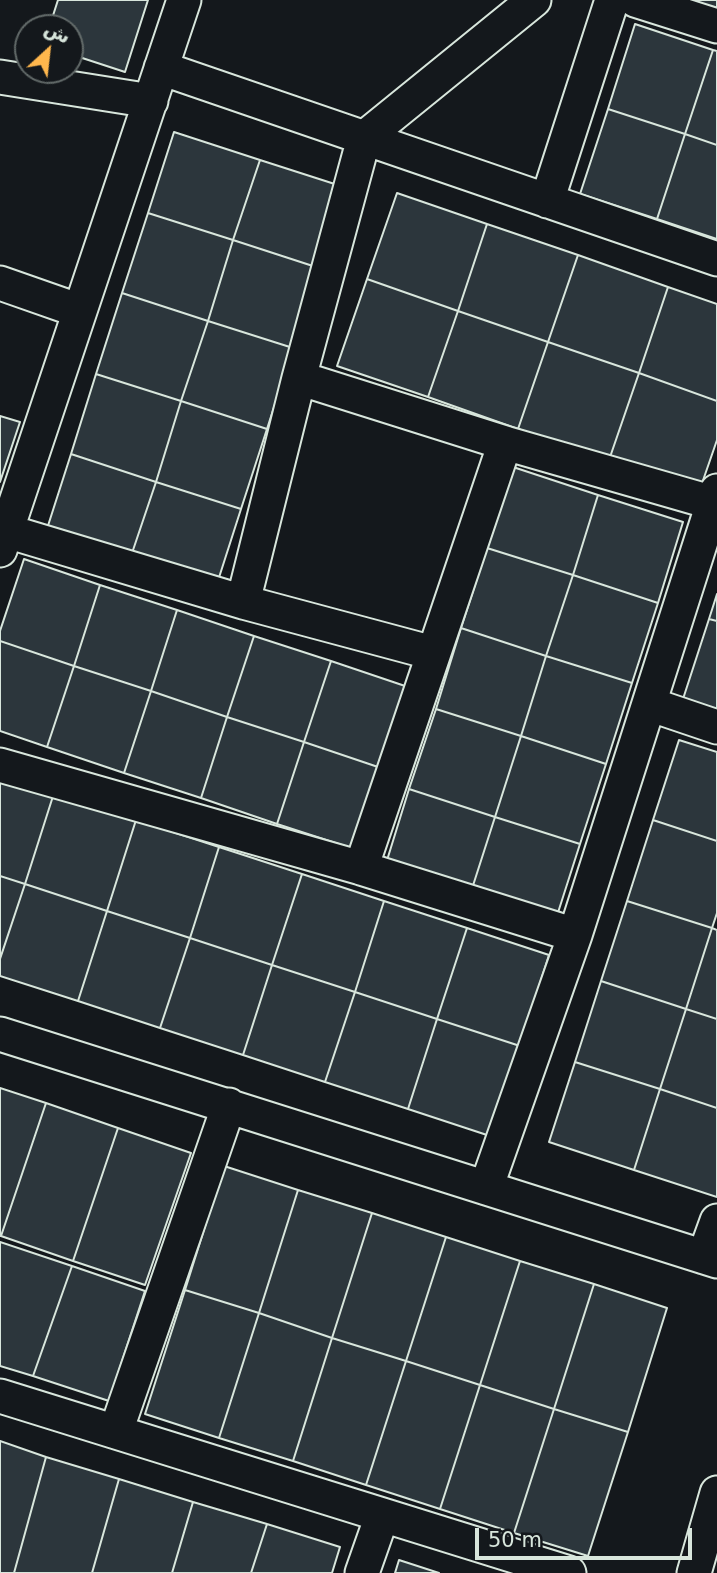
<!DOCTYPE html>
<meta charset="utf-8">
<style>
body{margin:0}
#map{position:relative;width:717px;height:1573px;overflow:hidden;background:#14181c;font-family:"DejaVu Sans",Vazirmatn,sans-serif}
canvas{display:block}
.north{position:absolute;left:14px;top:14px;width:70px;height:70px;box-sizing:border-box;background:#14181c;border:2px solid #626a69;border-radius:50%;rotate:27deg;font-size:19px;font-weight:700;line-height:28px;text-align:center;color:#d8e6dc}
.north::after{content:'';display:block;margin:auto;width:24px;height:32px;background:#ffb74d;clip-path:polygon(50% 0,100% 100%,50% 72%,0 100%)}
.scale{position:absolute;left:475px;top:1528px;width:217px;height:32px;box-sizing:border-box;border:4px solid #d8e6dc;border-top:0;padding-left:9px;font-size:21px;line-height:24px;white-space:nowrap;color:#d8e6dc;-webkit-text-stroke:5px #14181c;paint-order:stroke}
</style>
<div id="map">
<canvas width="717" height="1573"></canvas>
<div class="north">ش</div>
<div class="scale">50 m</div>
</div>
<script>
const ctx = document.querySelector('canvas').getContext('2d');
ctx.lineJoin = 'round';
function fillPath(path, color) { ctx.fillStyle = color; ctx.fill(path, 'evenodd'); }
const shape = rows => new Path2D(rows.map(r => 'M' + r).join(''));
function strokePath(path, color, width, dash) { ctx.strokeStyle = color; ctx.lineWidth = width; ctx.lineCap = dash ? 'butt' : 'round'; ctx.setLineDash(dash || []); ctx.stroke(path); }
const building = shape([
 [58,0,148,0,125,72,70,54,70,28,49,28,58,0],
 [679,0,717,0,717,13,679,0],
 [635,24,713,50,685,134,608,109,635,24],
 [713,50,717,51,717,145,685,134,713,50],
 [608,109,685,134,657,219,580,194,608,109],
 [174,132,260,160,233,240,148,213,174,132],
 [685,134,717,145,717,239,657,219,685,134],
 [260,160,344,187,319,268,233,240,260,160],
 [397,193,487,224,458,311,367,279,397,193],
 [148,213,233,240,208,321,122,293,148,213],
 [487,224,578,255,548,342,458,311,487,224],
 [233,240,319,268,293,348,208,321,233,240],
 [578,255,668,287,639,373,548,342,578,255],
 [367,279,458,311,428,397,337,366,367,279],
 [668,287,717,304,717,401,639,373,668,287],
 [122,293,208,321,181,401,96,374,122,293],
 [458,311,548,342,518,429,428,397,458,311],
 [208,321,293,348,267,429,181,401,208,321],
 [548,342,639,373,609,460,518,429,548,342],
 [639,373,717,401,717,440,699,492,609,460,639,373],
 [96,374,181,401,156,482,71,454,96,374],
 [181,401,267,429,241,509,156,482,181,401],
 [0,416,20,422,0,482,0,416],
 [71,454,156,482,129,562,45,535,71,454],
 [513,467,598,495,573,575,487,548,513,467],
 [156,482,241,509,215,590,129,562,156,482],
 [598,495,683,522,658,603,573,575,598,495],
 [487,548,573,575,546,656,461,628,487,548],
 [24,559,100,585,74,666,0,641,0,631,24,559],
 [573,575,658,603,632,683,546,656,573,575],
 [100,585,177,610,151,691,74,666,100,585],
 [717,594,717,621,709,619,717,594],
 [177,610,254,636,227,717,151,691,177,610],
 [709,619,717,621,717,710,683,699,709,619],
 [461,628,546,656,521,736,436,709,461,628],
 [254,636,331,661,304,742,227,717,254,636],
 [0,641,74,666,47,747,0,731,0,641],
 [546,656,632,683,606,764,521,736,546,656],
 [331,661,408,687,381,768,304,742,331,661],
 [74,666,151,691,124,773,47,747,74,666],
 [151,691,227,717,201,798,124,773,151,691],
 [436,709,521,736,495,817,409,789,436,709],
 [227,717,304,742,277,824,201,798,227,717],
 [521,736,606,764,580,844,495,817,521,736],
 [679,740,717,752,717,841,653,820,679,740],
 [304,742,381,768,354,849,277,824,304,742],
 [0,776,54,793,25,884,0,876,0,776],
 [409,789,495,817,469,898,384,870,409,789],
 [54,793,136,820,107,911,25,884,54,793],
 [495,817,580,844,554,925,469,898,495,817],
 [136,820,219,847,190,938,107,911,136,820],
 [653,820,717,841,717,913,712,928,627,901,653,820],
 [219,847,302,874,272,965,190,938,219,847],
 [302,874,384,901,355,992,272,965,302,874],
 [0,876,25,884,0,959,0,876],
 [25,884,107,911,78,1001,0,976,0,959,25,884],
 [384,901,467,928,437,1019,355,992,384,901],
 [627,901,712,928,686,1009,601,981,627,901],
 [107,911,190,938,160,1028,78,1001,107,911],
 [467,928,549,955,520,1046,437,1019,467,928],
 [712,928,717,930,717,1019,686,1009,712,928],
 [190,938,272,965,243,1055,160,1028,190,938],
 [272,965,355,992,325,1082,243,1055,272,965],
 [601,981,686,1009,660,1089,575,1062,601,981],
 [355,992,437,1019,408,1109,325,1082,355,992],
 [686,1009,717,1019,717,1108,660,1089,686,1009],
 [437,1019,520,1046,490,1136,408,1109,437,1019],
 [575,1062,660,1089,634,1170,549,1142,575,1062],
 [0,1088,46,1103,1,1236,0,1236,0,1088],
 [660,1089,717,1108,717,1197,634,1170,660,1089],
 [46,1103,118,1128,73,1261,1,1236,46,1103],
 [118,1128,191,1153,145,1285,73,1261,118,1128],
 [224,1166,298,1190,259,1313,185,1290,224,1166],
 [298,1190,372,1213,332,1338,259,1313,298,1190],
 [372,1213,446,1237,406,1361,332,1338,372,1213],
 [446,1237,520,1261,480,1385,406,1361,446,1237],
 [0,1242,72,1266,33,1376,0,1366,0,1242],
 [520,1261,594,1284,554,1409,480,1385,520,1261],
 [72,1266,145,1291,109,1401,33,1376,72,1266],
 [594,1284,667,1308,628,1432,554,1409,594,1284],
 [185,1290,259,1313,219,1438,145,1414,185,1290],
 [259,1313,332,1338,293,1461,219,1438,259,1313],
 [332,1338,406,1361,366,1485,293,1461,332,1338],
 [406,1361,480,1385,440,1509,366,1485,406,1361],
 [480,1385,554,1409,514,1533,440,1509,480,1385],
 [554,1409,628,1432,588,1556,514,1533,554,1409],
 [0,1441,46,1457,14,1573,0,1573,0,1441],
 [46,1457,119,1479,92,1573,14,1573,46,1457],
 [119,1479,193,1502,172,1573,92,1573,119,1479],
 [193,1502,267,1524,251,1573,172,1573,193,1502],
 [267,1524,340,1547,332,1573,251,1573,267,1524],
 [399,1560,439,1573,395,1573,399,1560]
]);
const minor = shape([
 [635,0,717,26],
 [161,68,717,259],
 [0,77,151,101],
 [547,201,612,0],
 [0,283,80,311],
 [299,378,505,443,717,504],
 [0,529,243,602,433,653],
 [0,550,184,0],
 [243,602,299,378,364,138,534,0],
 [649,704,717,727],
 [0,765,361,868,575,935],
 [361,868,505,443],
 [0,1034,717,1261],
 [486,1188,575,935,717,491],
 [704,1257,717,1221],
 [0,1396,569,1573],
 [116,1431,229,1105],
 [362,1573,382,1516],
 [694,1573,717,1493]
]);
fillPath(building, '#2c363c');
strokePath(building, '#d8e6dc', 2);
strokePath(minor, '#d8e6dc', 37);
strokePath(minor, '#14181c', 33);
</script>
